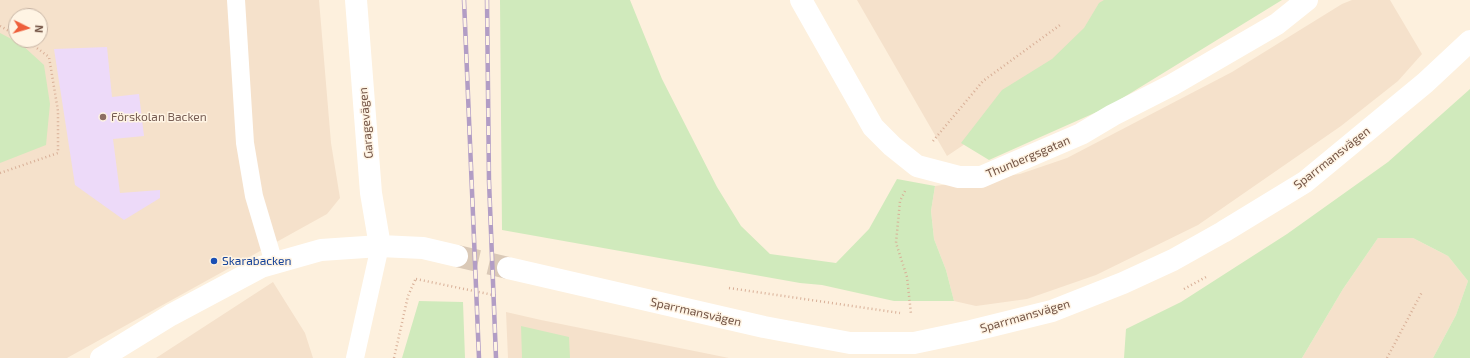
<!DOCTYPE html>
<meta charset="utf-8">
<style>
body{margin:0}
#map{position:relative;width:1470px;height:358px;overflow:hidden;background:#fdf0dd;font-family:"Exo 2",sans-serif}
canvas{display:block}
.north{position:absolute;left:8px;top:8px;width:40px;height:40px;box-sizing:border-box;background:#fff4e4;border:1px solid #c7b4a4;border-radius:50%;rotate:95deg;font-size:11px;font-weight:700;line-height:16px;text-align:center;color:#735445}
.north::after{content:'';display:block;margin:auto;width:14px;height:18px;background:#ee5f3b;clip-path:polygon(50% 0,100% 100%,50% 72%,0 100%)}
</style>
<div id="map">
<canvas width="1470" height="358"></canvas>
<div class="north">N</div>
</div>
<script>
const ctx = document.querySelector('canvas').getContext('2d');
ctx.lineJoin = 'round';
function fillPath(path, color) { ctx.fillStyle = color; ctx.fill(path, 'evenodd'); }
const shape = rows => new Path2D(rows.map(r => 'M' + r).join(''));
function strokePath(path, color, width, dash) { ctx.strokeStyle = color; ctx.lineWidth = width; ctx.lineCap = dash ? 'butt' : 'round'; ctx.setLineDash(dash || []); ctx.stroke(path); }
function drawText(font, color, halo, rows, align = 'center') {
  ctx.font = font + ' "Exo 2",sans-serif'; ctx.lineWidth = 3; ctx.setLineDash([]); ctx.textBaseline = 'middle'; ctx.strokeStyle = halo; ctx.fillStyle = color; for (const [text, x, y, turn = 0] of rows) {
    ctx.save(); ctx.translate(x, y); ctx.rotate((+turn || 0) * Math.PI / 180); ctx.textAlign = isNaN(turn) ? turn : align; if (halo) ctx.strokeText(text, 0, 0); ctx.fillText(text, 0, 0); ctx.restore();
  }
}
const residential = shape([
 [0,0,319,0,331,143,340,198,327,214,67,358,0,358],
 [16,16,40,16,40,40,16,40],
 [857,0,1180,0,947,156],
 [1352,0,1390,0,1422,54,1398,81,1341,126,1198,225,1096,275,1027,299,976,306,954,301,946,270,934,239,931,211,935,186,1020,174,1067,158,1232,72,1342,4],
 [1378,238,1413,238,1448,256,1468,281,1456,315,1433,358,1302,358,1343,289],
 [273,282,305,333,313,358,156,358],
 [506,312,541,320,729,358,508,358]
]);
const education = shape([
 [107,47,112,97,139,94,144,136,113,139,120,193,160,190,160,198,124,220,75,185,54,49]
]);
const green = shape([
 [500,0,630,0,662,79,717,187,741,226,770,254,836,263,869,229,897,179,935,186,931,211,934,239,946,270,954,301,894,301,822,285,800,283,502,230],
 [1104,0,1282,0,1108,107,1036,139,989,160,961,143,1002,90,1052,59,1084,28,1099,3],
 [0,33,21,44,44,65,50,104,46,145,0,163],
 [1470,89,1470,358,1433,358,1456,315,1468,281,1448,256,1413,238,1378,238,1343,289,1302,358,1124,358,1126,329,1181,302,1287,234,1388,162],
 [419,301,463,302,465,358,402,358],
 [521,326,569,337,570,358,522,358]
]);
const tertiaryTunnel = shape([
 [457,256,508,268]
]);
const path = shape([
 [0,26,16,35],
 [933,141,983,81,1060,25],
 [0,173,58,153,58,111,49,57,26,40],
 [905,191,900,201,896,243,907,277,911,314],
 [416,279,498,296],
 [729,288,900,313],
 [1184,289,1206,277],
 [394,358,408,296,416,278],
 [1387,358,1422,292]
]);
const service = shape([
 [236,0,245,143,254,196,274,263],
 [355,358,380,246]
]);
const minor = shape([
 [801,0,873,127,892,146,917,166,959,177,981,177,1081,134,1113,115,1172,85,1277,24,1307,0],
 [101,358,171,315,261,267,321,250,380,246]
]);
const tertiary = shape([
 [356,0,371,193,380,246,423,248,457,256],
 [508,268,764,327,850,343,914,343,971,331,1052,311,1123,283,1173,260,1223,232,1305,182,1425,83,1470,41]
]);
const rail = shape([
 [464,0,479,358],
 [487,0,489,181,496,358]
]);
const markers = [
 [103,117,4,"#8d6e63"],
 [214,261,4,"#1a4fb4"]
];
const educationNames = [
 ["Förskolan Backen",111,117]
];
const streetNames = [
 ["Garagevägen",366,123,-95],
 ["Thunbergsgatan",1028,157,-23],
 ["Sparrmansvägen",1332,158,-38],
 ["Sparrmansvägen",696,312,13],
 ["Sparrmansvägen",1025,316,-16]
];
const transitNames = [
 ["Skarabacken",222,261]
];
fillPath(residential, '#f5e1cb');
fillPath(education, '#eddaf9');
fillPath(green, '#d0eabc');
strokePath(tertiaryTunnel, '#dac9b7', 22, [22, 11]);
strokePath(path, '#d8af97', 2.5, [1, 3]);
strokePath(service, '#fff', 18);
strokePath(minor, '#fff', 22);
strokePath(tertiary, '#fff', 22);
strokePath(rail, '#b29dc5', 4.5);
strokePath(rail, '#fff4e4', 3, [9]);
for (const [x, y, r, color] of markers) { const dot = new Path2D(); dot.arc(x, y, r, 0, 2 * Math.PI); ctx.fillStyle = color; ctx.fill(dot); strokePath(dot, '#fff4e4', 1.5); }
drawText('12px', '#785e54', '#fff4e4', educationNames, 'left');
drawText('12px', '#735445', '#fff4e4', streetNames);
drawText('12px', '#164399', '#fff4e4', transitNames, 'left');
</script>
